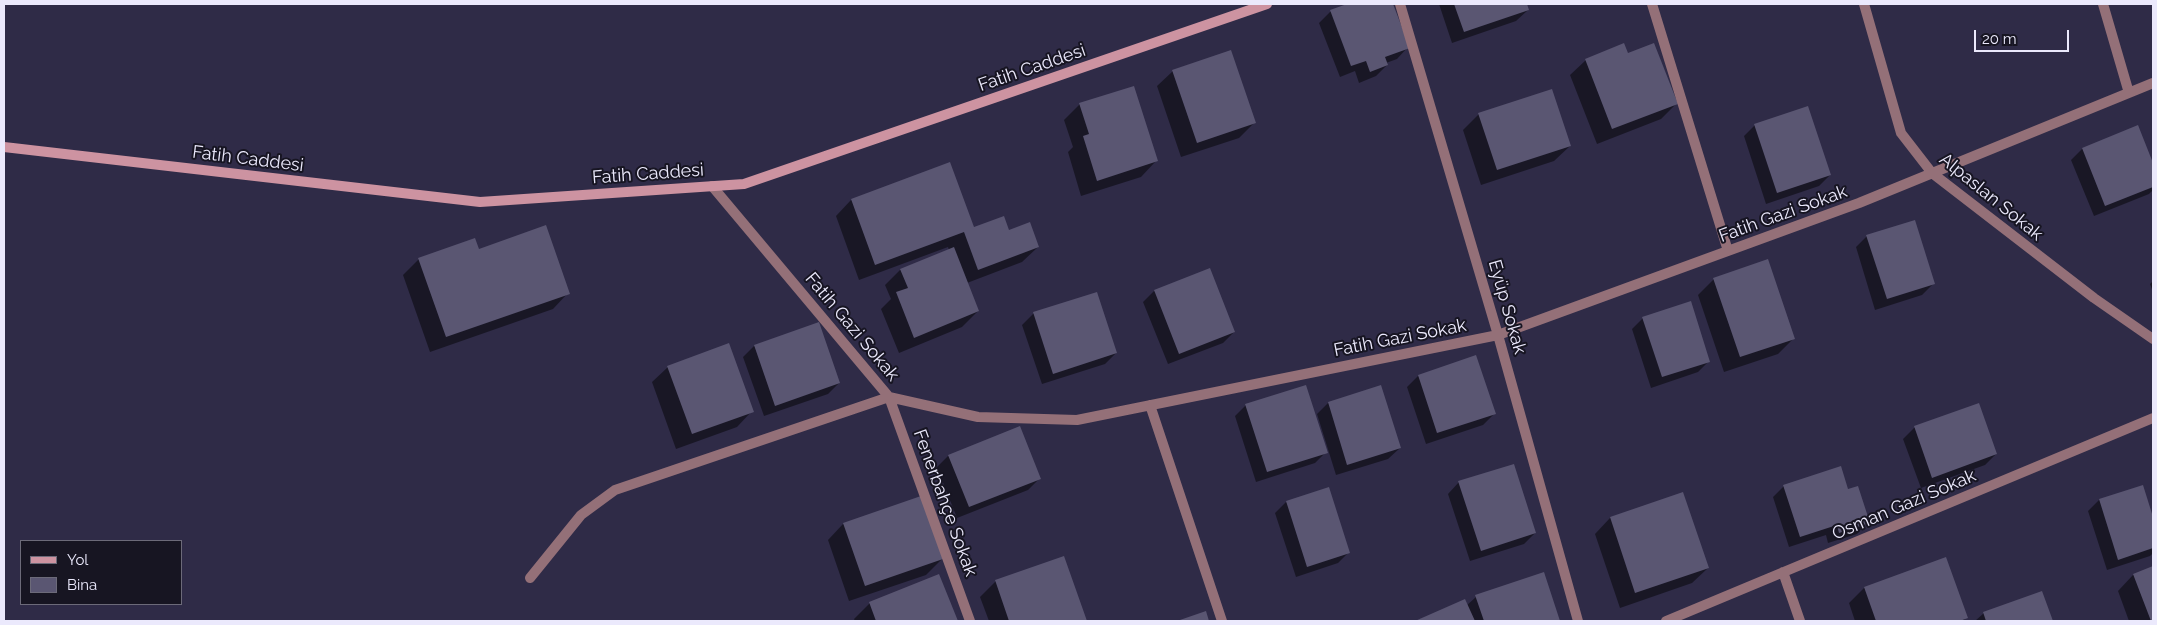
<!DOCTYPE html>
<meta charset="utf-8">
<style>
body{margin:0}
#map{position:relative;width:2157px;height:625px;overflow:hidden;background:#2f2b47;font-family:Raleway,sans-serif}
canvas{display:block}
.frame{position:absolute;inset:0;border:5px solid #ebe9fc;pointer-events:none}
.legend{position:absolute;left:20px;top:540px;width:162px;height:65px;box-sizing:border-box;background:#171522;border:1px solid #6c6a79;margin:0;padding:6px 9px;list-style:none;font-size:15px;color:#ebe9fc}
.legend li{display:flex;align-items:center;gap:10px;height:25px}
.legend b{width:25px;border:1px solid #6c6a79}
.scale{position:absolute;left:1974px;top:30px;width:95px;height:22px;box-sizing:border-box;border:2px solid #ebe9fc;border-top:0;padding-left:6px;font-size:15px;line-height:18px;white-space:nowrap;color:#ebe9fc;-webkit-text-stroke:4px #171522;paint-order:stroke}
</style>
<div id="map">
<canvas width="2157" height="625"></canvas>
<div class="frame"></div>
<ul class="legend">
<li><b style="height:6px;background:#cd93a1"></b>Yol</li>
<li><b style="height:14px;background:#5a5672"></b>Bina</li>
</ul>
<div class="scale">20 m</div>
</div>
<script>
const ctx = document.querySelector('canvas').getContext('2d');
ctx.lineJoin = 'round';
function fillPath(path, color) { ctx.fillStyle = color; ctx.fill(path, 'evenodd'); }
const shape = rows => new Path2D(rows.map(r => 'M' + r).join(''));
function strokePath(path, color, width, dash) { ctx.strokeStyle = color; ctx.lineWidth = width; ctx.lineCap = dash ? 'butt' : 'round'; ctx.setLineDash(dash || []); ctx.stroke(path); }
function drawText(font, color, halo, rows, align = 'center') {
  ctx.font = font + ' Raleway,sans-serif'; ctx.lineWidth = 4; ctx.setLineDash([]); ctx.textBaseline = 'middle'; ctx.strokeStyle = halo; ctx.fillStyle = color; for (const [text, x, y, turn = 0] of rows) {
    ctx.save(); ctx.translate(x, y); ctx.rotate((+turn || 0) * Math.PI / 180); ctx.textAlign = isNaN(turn) ? turn : align; if (halo) ctx.strokeText(text, 0, 0); ctx.fillText(text, 0, 0); ctx.restore();
  }
}
const shadow = shape([
 [1351,4,1392,4,1408,47,1397,59,1386,63,1387,65,1376,76,1359,83,1355,71,1340,77,1319,23,1330,12],
 [1439,4,1525,4,1528,10,1516,21,1452,43],
 [1627,55,1676,104,1661,119,1597,144,1570,75,1586,60],
 [1173,71,1254,123,1239,138,1181,157,1157,86],
 [1080,104,1156,161,1141,177,1081,196,1068,152,1073,147,1064,120],
 [1479,114,1570,146,1554,161,1481,185,1463,130],
 [1755,125,1830,175,1819,186,1766,204,1744,136],
 [2138,127,2153,166,2153,190,2149,194,2094,216,2071,160,2082,149],
 [851,200,973,229,1009,232,1038,247,1022,262,967,283,978,311,962,327,899,353,881,309,891,299,885,285,900,270,949,250,948,247,859,280,836,216],
 [1867,236,1933,284,1922,295,1875,310,1856,247],
 [478,250,568,293,553,309,430,352,403,275,419,259],
 [1714,279,1793,339,1778,354,1724,372,1698,295],
 [2153,281,2153,292,2150,284],
 [1154,291,1234,332,1223,343,1168,364,1143,302],
 [1096,293,1116,353,1105,364,1042,384,1022,325,1033,314],
 [1643,318,1709,361,1698,372,1651,388,1632,329],
 [754,346,839,383,828,394,764,416,743,357],
 [668,367,752,411,737,427,676,449,652,382],
 [1418,376,1494,414,1483,425,1426,444,1407,387],
 [1328,403,1400,448,1388,459,1336,475,1317,414],
 [1246,405,1326,452,1315,463,1256,482,1235,416],
 [1978,405,1996,454,1985,465,1921,488,1903,439,1914,428],
 [948,456,1039,479,1028,490,957,518,937,467],
 [1459,482,1535,533,1524,544,1470,561,1448,494],
 [1784,486,1848,491,1868,522,1857,534,1828,543,1826,535,1789,547,1773,497],
 [2142,486,2153,521,2153,553,2150,556,2107,570,2088,511,2099,500],
 [1683,494,1708,568,1692,583,1620,608,1595,534,1610,518],
 [1286,502,1349,552,1338,563,1296,577,1275,513],
 [843,524,942,559,926,575,849,601,828,540],
 [1064,558,1086,621,989,621,980,597,996,581],
 [1946,559,1966,618,1963,621,1855,621,1849,603,1864,588],
 [2153,567,2153,621,2129,621,2118,591,2133,575],
 [1543,574,1559,621,1418,621,1464,601,1466,606,1476,597],
 [939,576,957,621,855,621,854,619,870,603],
 [2042,593,2052,621,1975,621,1984,613]
]);
const building = shape([
 [1347,4,1393,4,1410,48,1385,57,1388,65,1370,72,1366,61,1351,66,1330,10],
 [1454,4,1527,4,1529,10,1464,32],
 [1624,43,1628,53,1654,43,1678,104,1612,129,1585,59],
 [1231,50,1256,123,1197,143,1172,70],
 [1134,86,1158,161,1097,181,1083,136,1089,134,1079,103],
 [1552,89,1571,146,1497,170,1478,113],
 [1808,106,1831,175,1777,193,1754,124],
 [2138,125,2153,163,2153,187,2105,206,2082,148],
 [950,162,974,227,1004,216,1009,230,1030,222,1039,247,978,270,964,232,875,265,851,199],
 [1915,220,1935,284,1887,299,1866,235],
 [546,225,570,294,446,337,418,258,475,238,479,249],
 [954,247,979,311,914,338,896,292,908,288,900,269],
 [1768,259,1795,339,1740,357,1713,278],
 [1210,268,1235,332,1179,354,1154,290],
 [1097,292,1117,353,1053,374,1033,312],
 [1691,301,1710,362,1662,377,1642,317],
 [819,322,840,383,775,406,754,345],
 [729,343,754,412,692,434,667,366],
 [1476,355,1496,414,1437,433,1418,375],
 [1306,385,1328,453,1267,472,1245,404],
 [1381,385,1401,448,1347,465,1328,402],
 [1979,403,1997,454,1932,478,1914,426],
 [1020,426,1041,479,969,507,948,455],
 [1514,464,1536,533,1481,551,1458,481],
 [1841,466,1848,489,1858,486,1870,523,1839,533,1837,525,1800,537,1783,485],
 [2143,485,2153,517,2153,548,2118,560,2099,499],
 [1329,487,1350,553,1307,567,1286,501],
 [1683,492,1709,568,1635,593,1610,517],
 [921,496,943,559,865,586,843,523],
 [1064,556,1087,621,1009,621,995,580],
 [1946,557,1968,618,1960,621,1876,621,1864,587],
 [2153,566,2153,621,2151,621,2133,574],
 [1544,572,1560,621,1484,621,1475,595],
 [939,574,958,621,876,621,869,602],
 [2042,591,2053,621,1986,621,1983,612],
 [1465,599,1475,621,1415,621],
 [1206,611,1209,621,1177,621]
]);
const street = shape([
 [1400,4,1498,335,1578,621],
 [1652,4,1728,251],
 [1864,4,1901,133,1932,173,2094,298,2153,339],
 [2103,4,2129,93],
 [712,186,889,397,978,417,1077,420,1498,335,1859,203,2153,83],
 [1150,405,1222,621],
 [1783,572,1800,621],
 [530,578,581,515,615,490,889,397,970,621],
 [1666,621,2153,418]
]);
const secondary = shape([
 [4,147,480,202,744,184,1267,4]
]);
const streetNames = [
 ["Fatih Caddesi",1032,68,-19],
 ["Fatih Caddesi",248,159,7],
 ["Fatih Caddesi",648,174,-4],
 ["Alpaslan Sokak",1991,197,39],
 ["Fatih Gazi Sokak",1783,214,-20],
 ["Eyüp Sokak",1507,307,74],
 ["Fatih Gazi Sokak",852,327,50],
 ["Fatih Gazi Sokak",1400,338,-11],
 ["Fenerbahçe Sokak",945,503,70],
 ["Osman Gazi Sokak",1904,505,-23]
];
fillPath(shadow, '#0007');
fillPath(building, '#5a5672');
strokePath(street, '#947078', 10);
strokePath(secondary, '#cd93a1', 10);
drawText('18px', '#ebe9fc', '#171522', streetNames);
</script>
